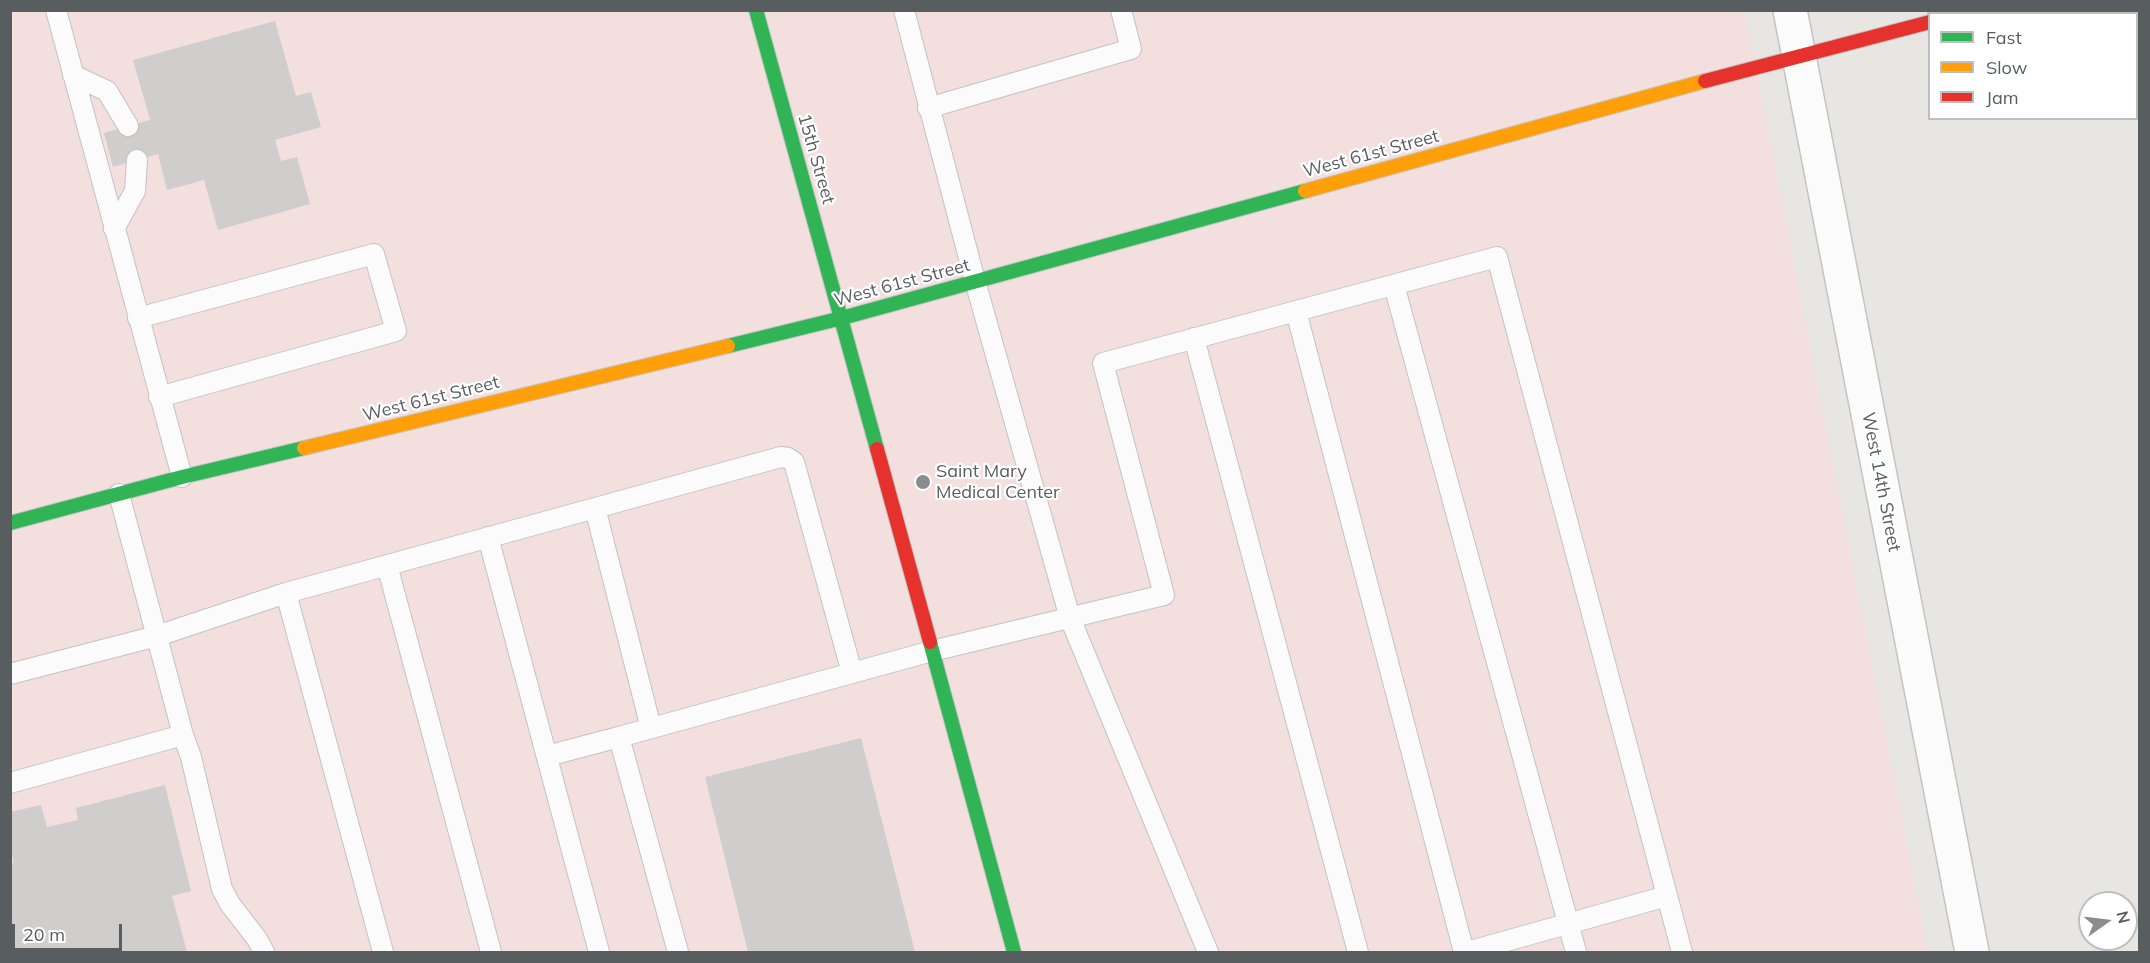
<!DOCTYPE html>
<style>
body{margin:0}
#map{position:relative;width:2150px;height:963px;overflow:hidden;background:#e8e6e2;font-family:Mulish,sans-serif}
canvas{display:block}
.frame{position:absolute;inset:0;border:12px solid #585d60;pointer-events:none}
.legend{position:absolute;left:1928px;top:12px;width:210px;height:108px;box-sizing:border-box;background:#fff;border:2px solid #bcbebf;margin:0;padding:8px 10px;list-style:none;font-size:18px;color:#585d60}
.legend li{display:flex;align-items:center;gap:12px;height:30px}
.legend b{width:30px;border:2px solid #bcbebf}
.north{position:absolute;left:2078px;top:891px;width:60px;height:60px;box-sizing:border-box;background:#fff;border:2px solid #bcbebf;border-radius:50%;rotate:76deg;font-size:16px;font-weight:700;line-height:24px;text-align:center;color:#585d60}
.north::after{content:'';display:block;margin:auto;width:21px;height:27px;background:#8a8d8e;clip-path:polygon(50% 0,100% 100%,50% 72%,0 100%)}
.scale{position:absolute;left:12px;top:924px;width:110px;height:27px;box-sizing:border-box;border:3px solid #585d60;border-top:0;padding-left:8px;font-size:18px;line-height:21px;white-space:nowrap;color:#585d60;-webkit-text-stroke:4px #fff;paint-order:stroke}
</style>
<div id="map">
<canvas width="2150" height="963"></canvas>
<div class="frame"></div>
<ul class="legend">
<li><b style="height:8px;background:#30b455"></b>Fast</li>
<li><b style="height:8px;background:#ff9f0a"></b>Slow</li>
<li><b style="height:8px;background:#e5322d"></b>Jam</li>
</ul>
<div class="north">N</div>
<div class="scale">20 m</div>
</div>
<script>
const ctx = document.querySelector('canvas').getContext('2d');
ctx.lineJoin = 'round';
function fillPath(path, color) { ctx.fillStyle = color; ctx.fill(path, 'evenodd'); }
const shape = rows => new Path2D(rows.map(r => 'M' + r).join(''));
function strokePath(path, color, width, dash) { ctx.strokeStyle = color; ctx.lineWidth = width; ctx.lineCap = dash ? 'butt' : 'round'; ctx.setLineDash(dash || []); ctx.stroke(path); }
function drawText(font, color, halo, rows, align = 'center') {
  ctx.font = font + ' Mulish,sans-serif'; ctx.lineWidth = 4.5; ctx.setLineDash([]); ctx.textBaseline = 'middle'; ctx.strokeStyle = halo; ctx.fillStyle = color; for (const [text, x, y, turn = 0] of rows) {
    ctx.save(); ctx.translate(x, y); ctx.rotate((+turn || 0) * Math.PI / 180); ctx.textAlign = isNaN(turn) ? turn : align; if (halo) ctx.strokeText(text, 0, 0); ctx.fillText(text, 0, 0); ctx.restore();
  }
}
const medical = shape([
 [10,11,1745,11,1928,952,11,952]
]);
const building = shape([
 [275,21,296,96,311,92,321,127,275,140,281,161,297,157,310,204,218,230,204,180,167,190,158,154,113,167,104,133,150,120,133,60],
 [861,738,915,952,748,952,705,777],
 [165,785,191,891,172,896,187,952,10,952,10,864,14,863,10,847,10,812,41,805,47,827,78,820,76,808]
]);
const lane = shape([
 [56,10,182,477],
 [904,10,975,281,1070,618,1208,952],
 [73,75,107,91,128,126],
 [928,108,1131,49,1121,10],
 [114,229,135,191,137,160],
 [1394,285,1576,952],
 [1296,311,1464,952],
 [138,318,374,254,396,331,159,397],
 [1194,338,1358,952],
 [595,508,651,728],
 [488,537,599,952],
 [387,565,491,952],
 [286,593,383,952],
 [10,674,157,636,286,593,781,457,788,458,794,462,852,673],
 [183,735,191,757,222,889,230,904,257,939,264,952],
 [547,756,619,737],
 [10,783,183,735,119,494],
 [678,952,619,737,932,651,1164,595,1103,363,1497,257,1682,952],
 [1467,952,1667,896]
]);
const street = shape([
 [1790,10,1972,952],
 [1945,14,1951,10]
]);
const fast = shape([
 [756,10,877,449],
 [728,346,842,318,1305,191],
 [10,523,182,477,304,448],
 [930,642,1014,952]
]);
const slow = shape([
 [1305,191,1705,81],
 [304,448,728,346]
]);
const jam = shape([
 [1705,81,1930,22],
 [877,449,930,642]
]);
const markers = [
 [923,482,8,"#8a8d8e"]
];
const streetNames = [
 ["West 61st Street",1371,154,-15],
 ["15th Street",816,159,74],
 ["West 61st Street",902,283,-15],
 ["West 61st Street",431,399,-14],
 ["West 14th Street",1881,482,79]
];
const poiNames = [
 ["Saint Mary",936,472],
 ["Medical Center",936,493]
];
fillPath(medical, '#f2dfde');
fillPath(building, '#d0cecc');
strokePath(lane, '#c3c3c2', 22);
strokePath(street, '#c3c3c2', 36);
strokePath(fast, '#c4c5c4', 16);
strokePath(slow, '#c4c5c4', 16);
strokePath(jam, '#c4c5c4', 16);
strokePath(lane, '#fcfbfb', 20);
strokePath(street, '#fcfbfb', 33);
strokePath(fast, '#30b455', 14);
strokePath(slow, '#ff9f0a', 14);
strokePath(jam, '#e5322d', 14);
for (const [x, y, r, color] of markers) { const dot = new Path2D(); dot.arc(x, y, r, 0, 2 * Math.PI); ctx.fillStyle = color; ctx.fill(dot); strokePath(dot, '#fff', 2); }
drawText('18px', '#585d60', '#fff', streetNames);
drawText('18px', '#585d60', '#fff', poiNames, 'left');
</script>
